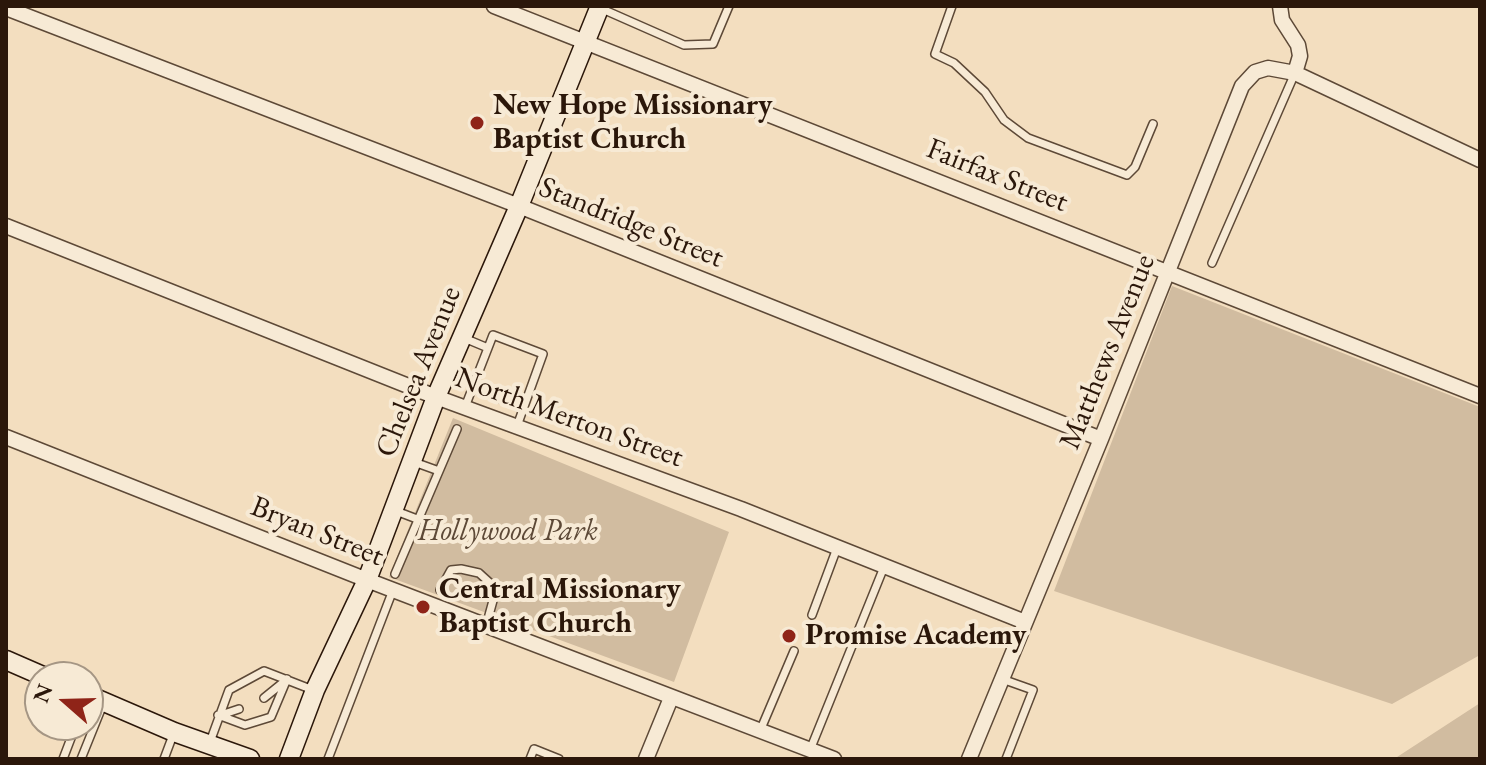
<!DOCTYPE html>
<style>
body{margin:0}
#map{position:relative;width:1486px;height:765px;overflow:hidden;background:#f3debf;font-family:"EB Garamond",serif}
canvas{display:block}
.frame{position:absolute;inset:0;border:8px solid #2b170a;pointer-events:none}
.north{position:absolute;left:24px;top:661px;width:80px;height:80px;box-sizing:border-box;background:#f7ead5;border:2px solid #a59684;border-radius:50%;rotate:290deg;font-size:22px;font-weight:700;line-height:32px;text-align:center;color:#2b170a}
.north::after{content:'';display:block;margin:auto;width:28px;height:36px;background:#8f2418;clip-path:polygon(50% 0,100% 100%,50% 72%,0 100%)}
</style>
<div id="map">
<canvas width="1486" height="765"></canvas>
<div class="frame"></div>
<div class="north">N</div>
</div>
<script>
const ctx = document.querySelector('canvas').getContext('2d');
ctx.lineJoin = 'round';
function fillPath(path, color) { ctx.fillStyle = color; ctx.fill(path, 'evenodd'); }
const shape = rows => new Path2D(rows.map(r => 'M' + r).join(''));
function strokePath(path, color, width, dash) { ctx.strokeStyle = color; ctx.lineWidth = width; ctx.lineCap = dash ? 'butt' : 'round'; ctx.setLineDash(dash || []); ctx.stroke(path); }
function drawText(font, color, halo, rows, align = 'center') {
  ctx.font = font + ' "EB Garamond",serif'; ctx.lineWidth = 8; ctx.setLineDash([]); ctx.textBaseline = 'middle'; ctx.strokeStyle = halo; ctx.fillStyle = color; for (const [text, x, y, turn = 0] of rows) {
    ctx.save(); ctx.translate(x, y); ctx.rotate((+turn || 0) * Math.PI / 180); ctx.textAlign = isNaN(turn) ? turn : align; if (halo) ctx.strokeText(text, 0, 0); ctx.fillText(text, 0, 0); ctx.restore();
  }
}
const green = shape([
 [1172,286,1480,407,1480,655,1392,704,1054,591],
 [453,418,729,532,674,682,389,577],
 [1480,703,1480,759,1394,759]
]);
const service = shape([
 [952,6,935,54,954,63,985,92,1004,120,1028,138,1127,175,1135,167,1153,124],
 [600,8,684,45,713,44,729,6],
 [1212,263,1295,73],
 [464,338,488,348,493,335,543,354,517,426],
 [472,388,524,408],
 [465,407,488,348],
 [414,462,439,471],
 [396,511,417,519],
 [395,574,457,429],
 [440,590,451,570,461,569,479,573,490,583,494,597,486,626],
 [812,615,837,548],
 [1002,679,1033,690,1006,759],
 [264,698,285,681],
 [218,715,245,725,271,717,287,679],
 [221,715,239,709],
 [760,731,794,651],
 [210,742,229,690,264,671,313,690],
 [810,750,884,567],
 [63,759,76,725],
 [81,759,104,702],
 [164,759,173,735],
 [328,759,393,590],
 [530,759,534,749,559,759]
]);
const minor = shape([
 [494,6,1480,396],
 [6,8,519,206,1101,439],
 [1295,73,1480,160],
 [6,226,436,397,741,509,1025,622],
 [6,437,367,580,834,759],
 [646,759,671,698],
 [969,759,1101,439,1242,86,1255,72,1268,68,1295,73,1300,56,1298,45,1282,20,1280,6]
]);
const secondary = shape([
 [6,660,45,677],
 [88,695,174,732,250,759],
 [289,759,315,690,367,580,436,397,519,206,600,6]
]);
const markers = [
 [477,123,8,"#8f2418"],
 [423,607,8,"#8f2418"],
 [789,636,8,"#8f2418"]
];
const poiNames = [
 ["New Hope Missionary",493,106],
 ["Baptist Church",493,140],
 ["Central Missionary",439,590],
 ["Baptist Church",439,624],
 ["Promise Academy",805,636]
];
const streetNames = [
 ["Fairfax Street",997,176,22],
 ["Standridge Street",631,223,22],
 ["Matthews Avenue",1108,352,-68],
 ["Chelsea Avenue",419,372,-68],
 ["North Merton Street",569,418,20],
 ["Bryan Street",317,532,22]
];
const parkNames = [
 ["Hollywood Park",508,532]
];
fillPath(green, '#d1bca0');
strokePath(service, '#5d4937', 10);
strokePath(minor, '#5d4937', 17);
strokePath(secondary, '#2b170a', 21);
strokePath(service, '#f7ead5', 7);
strokePath(minor, '#f7ead5', 14);
strokePath(secondary, '#f7ead5', 18);
for (const [x, y, r, color] of markers) { const dot = new Path2D(); dot.arc(x, y, r, 0, 2 * Math.PI); ctx.fillStyle = color; ctx.fill(dot); strokePath(dot, '#f7ead5', 3); }
drawText('bold 30px', '#2b170a', '#f7ead5', poiNames, 'left');
drawText('30px', '#2b170a', '#f7ead5', streetNames);
drawText('italic 30px', '#5d4937', '#f7ead5', parkNames);
</script>
